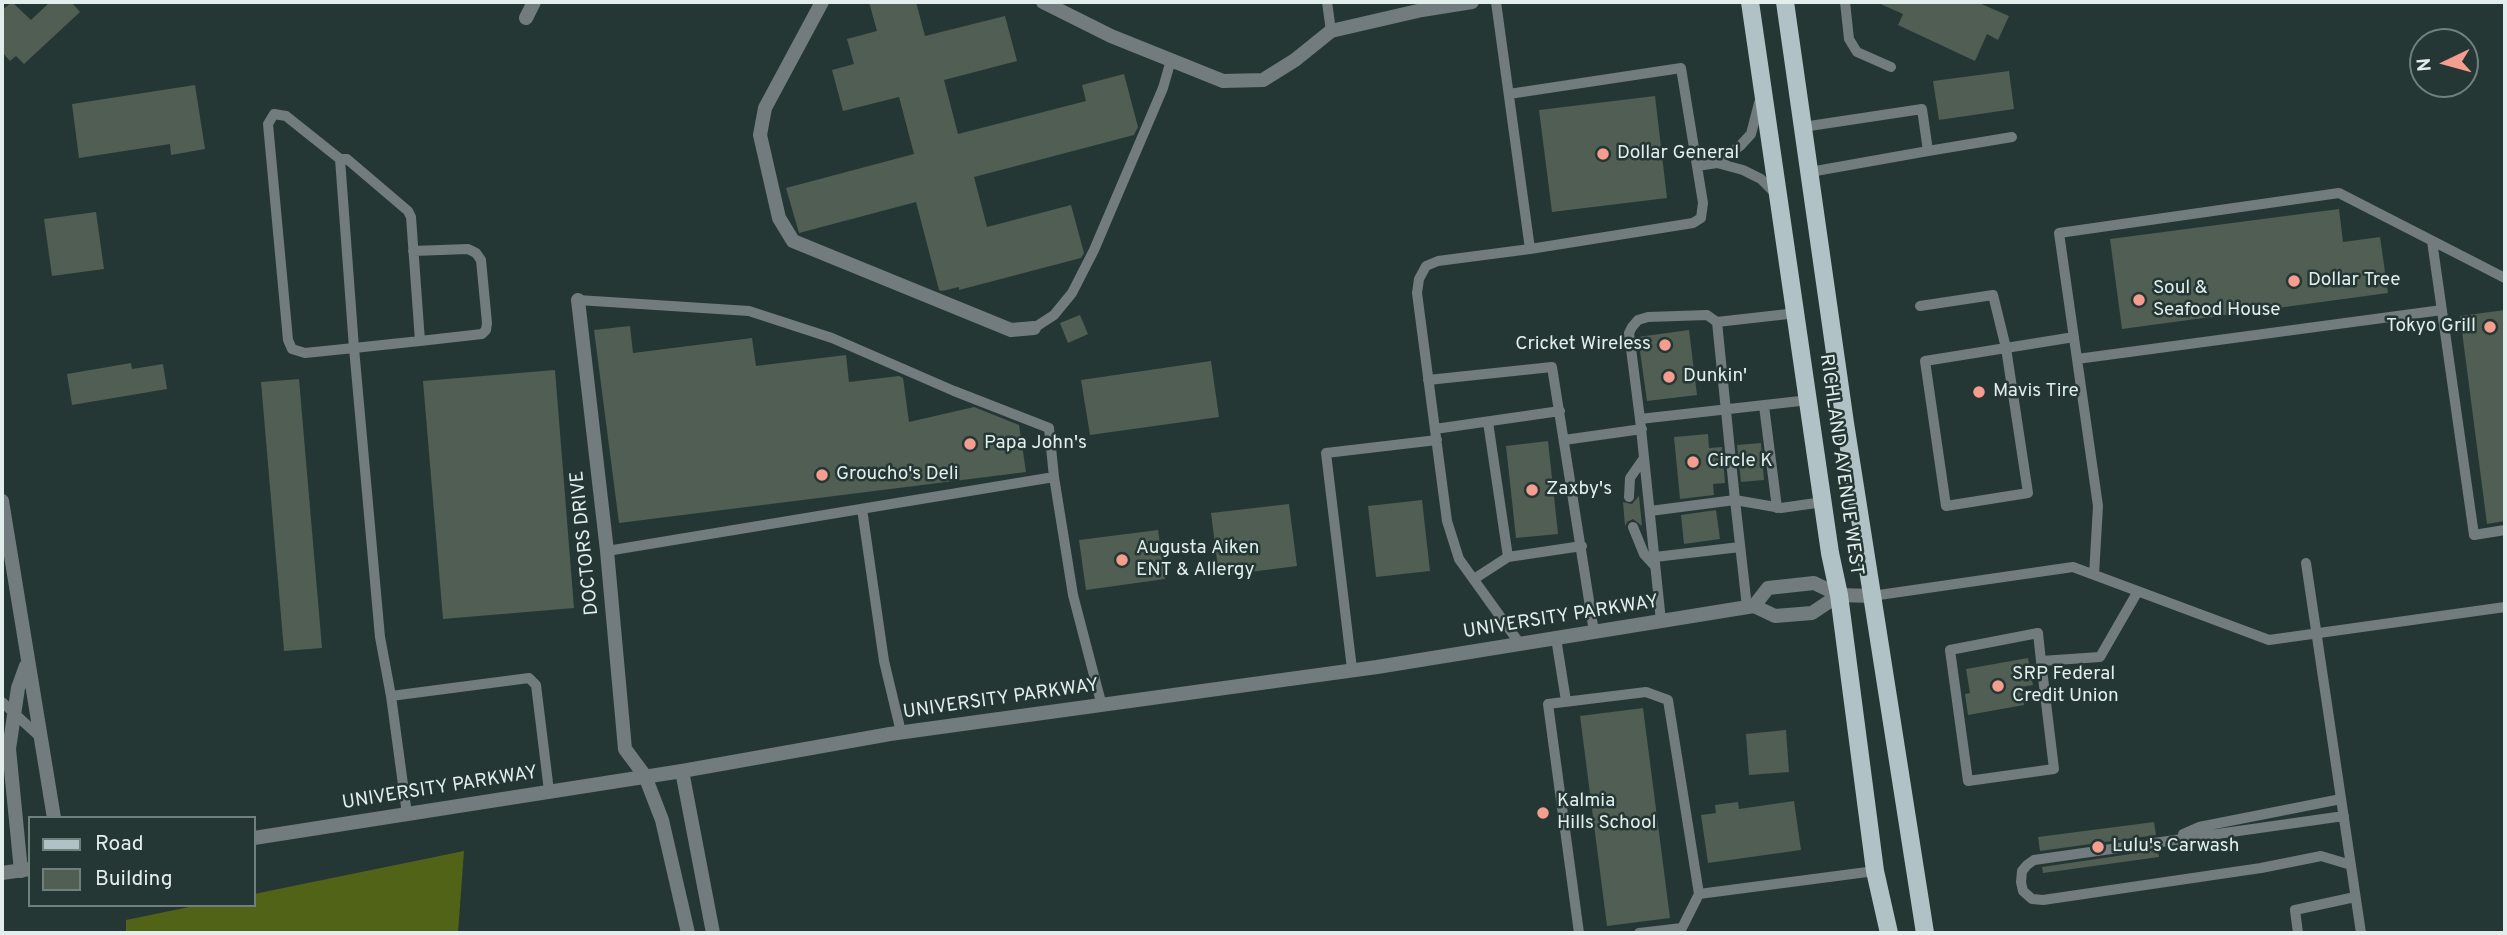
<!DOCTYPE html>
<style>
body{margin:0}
#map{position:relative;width:2507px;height:935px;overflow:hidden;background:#253734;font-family:Overpass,sans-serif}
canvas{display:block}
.frame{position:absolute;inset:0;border:4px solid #e2eeeb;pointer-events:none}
.legend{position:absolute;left:28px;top:816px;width:228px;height:91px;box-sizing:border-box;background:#253734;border:2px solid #71807d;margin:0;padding:9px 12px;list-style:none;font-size:21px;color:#e2eeeb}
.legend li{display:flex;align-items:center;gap:14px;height:35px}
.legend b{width:35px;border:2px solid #71807d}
.north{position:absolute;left:2409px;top:28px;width:70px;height:70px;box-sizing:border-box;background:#253734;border:2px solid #71807d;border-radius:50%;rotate:265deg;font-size:19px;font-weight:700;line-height:28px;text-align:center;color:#e2eeeb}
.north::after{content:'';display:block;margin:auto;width:24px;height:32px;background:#f59d8f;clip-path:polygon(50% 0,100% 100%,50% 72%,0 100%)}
</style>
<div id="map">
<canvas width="2507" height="935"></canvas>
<div class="frame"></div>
<ul class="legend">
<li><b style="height:9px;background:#b0c2c6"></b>Road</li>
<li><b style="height:19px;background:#505e53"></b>Building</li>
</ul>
<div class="north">N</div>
</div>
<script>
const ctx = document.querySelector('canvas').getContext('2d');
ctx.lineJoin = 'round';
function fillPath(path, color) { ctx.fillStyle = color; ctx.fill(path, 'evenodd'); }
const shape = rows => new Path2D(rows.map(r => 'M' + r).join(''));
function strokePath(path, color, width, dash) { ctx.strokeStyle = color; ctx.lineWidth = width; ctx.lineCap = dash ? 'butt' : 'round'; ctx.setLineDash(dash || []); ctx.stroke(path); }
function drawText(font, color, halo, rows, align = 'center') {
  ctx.font = font + ' Overpass,sans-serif'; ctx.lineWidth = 5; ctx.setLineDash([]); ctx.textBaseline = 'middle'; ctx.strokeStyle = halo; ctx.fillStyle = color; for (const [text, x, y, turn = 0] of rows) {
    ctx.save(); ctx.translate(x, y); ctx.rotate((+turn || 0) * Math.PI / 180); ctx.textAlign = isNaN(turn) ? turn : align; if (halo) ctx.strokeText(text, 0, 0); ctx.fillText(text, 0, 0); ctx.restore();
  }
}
const forest = shape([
 [464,851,458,933,126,933,126,920,199,905,254,905,254,894]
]);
const building = shape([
 [12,2,31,20,50,2,72,3,80,12,24,64,16,56,10,61,2,52,2,10],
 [869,2,916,2,925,36,1005,16,1017,61,944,80,958,134,1086,101,1082,85,1124,74,1138,127,1134,135,974,177,987,227,1071,205,1084,253,1081,258,959,290,959,287,942,291,939,290,916,202,799,233,786,188,914,154,899,97,843,111,832,70,854,64,847,39,877,31],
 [1876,2,1977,2,2009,16,1998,40,1987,34,1975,61,1898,25,1903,14],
 [2009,71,2014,109,1939,120,1933,81],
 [195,85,205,149,171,155,170,144,79,158,72,104],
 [1655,96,1667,198,1552,212,1539,110],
 [2339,209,2343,242,2380,237,2388,293,2122,329,2110,239],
 [96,212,104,269,52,276,44,219],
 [2505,310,2505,521,2487,524,2460,316],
 [1080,315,1088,334,1068,343,1060,323],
 [630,326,633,353,752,338,756,366,846,355,849,382,899,376,903,378,909,422,974,407,1019,425,1026,472,619,523,594,330],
 [1689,330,1697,395,1647,401,1638,337],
 [1211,361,1219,417,1090,435,1081,380],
 [131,363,132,369,163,364,167,389,72,405,67,374],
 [555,370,574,608,443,619,423,381],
 [299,379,322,648,284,651,261,382],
 [1708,434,1709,448,1722,447,1725,483,1713,484,1714,495,1680,499,1674,437],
 [1548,441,1558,534,1516,538,1506,446],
 [1761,443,1764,480,1741,482,1737,445],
 [1639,496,1642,526,1633,519,1627,522,1625,526,1623,502,1632,504],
 [1422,500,1430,571,1376,577,1368,506],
 [1289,504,1297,566,1219,576,1211,513],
 [1716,510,1720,539,1684,544,1681,515],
 [1158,530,1165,579,1086,590,1079,540],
 [2028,658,2033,685,2021,687,2024,705,1968,715,1965,694,1970,693,1966,669],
 [1643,708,1670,918,1607,926,1580,716],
 [1786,730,1789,772,1749,775,1746,734],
 [1794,801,1801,850,1708,863,1701,815,1716,813,1715,805,1738,802,1739,809],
 [2154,822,2156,835,2040,851,2038,837],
 [2158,850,2159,857,2043,873,2042,867]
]);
const service = shape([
 [1327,2,1331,31],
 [1496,2,1530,249],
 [1845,2,1849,39,1857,52,1891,67],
 [1509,94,1681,68,1703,203,1701,218,1693,223,1530,249,1438,261,1426,266,1419,279,1417,293,1447,521,1459,559,1520,644],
 [1803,127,1922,109,1928,151,1810,172],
 [1928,151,2012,137],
 [340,159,347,159,408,211,411,217,420,341,354,348,305,353,292,349,288,340,268,124,274,114,286,116,340,159,354,348,380,637,391,696],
 [1717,163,1740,146,1751,134,1759,103],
 [1697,166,1717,163,1743,170,1761,179,1778,196],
 [2432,241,2474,535,2505,530],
 [413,251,468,249,476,253,481,260,487,323,486,330,482,334,420,341],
 [578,300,749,311,832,338,954,391,1049,428,1054,477],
 [1920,306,1993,295,2006,348,2028,493,1946,506,1925,361,2006,348,2074,337],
 [1797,313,1717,322,1735,500,1781,508,1823,502],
 [1034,328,1054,315,1072,293,1094,250,1163,88,1171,60],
 [2077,359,2442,310],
 [1428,380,1552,367,1594,632],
 [1764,406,1777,508],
 [1640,419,1629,333,1632,327,1638,320,1648,317,1707,315,1717,322],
 [1488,422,1508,557],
 [1435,429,1560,411],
 [1564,440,1642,429],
 [1629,497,1630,478,1644,458],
 [862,509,884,661,901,732],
 [1650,511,1735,500,1747,607],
 [1633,527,1644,554,1655,566],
 [607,551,1054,477,1073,595,1102,706],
 [1655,557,1740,547],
 [2306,563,2361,933],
 [2094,575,2098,506,2059,233,2339,193,2505,278],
 [1474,579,1508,557,1582,546],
 [1872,596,2073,567,2269,640,2505,607],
 [1661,621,1640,419,1809,400],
 [1556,638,1566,701],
 [2041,661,2054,769,1968,781,1950,650,2038,633,2041,661,2100,657,2138,591],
 [1352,669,1326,453,1437,440],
 [2,702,40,737],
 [407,814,391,696,529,678,536,685,549,791],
 [2344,816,2034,860,2027,865,2022,871,2021,882,2023,891,2032,899,2043,900,2261,868,2321,856,2351,865],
 [2183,834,2199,827,2341,799],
 [1699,894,1875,871],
 [1579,933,1548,704,1646,692,1668,700,1699,894,1682,928,1639,933],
 [2298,933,2295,910,2355,897]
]);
const minor = shape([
 [822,2,765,108,760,135,779,218,793,241,1011,330,1034,328],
 [1043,2,1111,36,1223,81,1263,80,1295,60,1331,31,1422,10,1472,2],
 [526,18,534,2],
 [578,300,607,551,625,749,645,776,662,820,688,933],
 [2,501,54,818],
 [682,771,713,933],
 [21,871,9,749,18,688,26,666]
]);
const tertiary = shape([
 [1754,606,1768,588,1814,583,1839,595,1872,596],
 [254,838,682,771,890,734,1377,667,1754,606,1775,616,1812,613,1839,595],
 [2,873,30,869]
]);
const primary = shape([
 [1750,2,1830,553,1839,595,1875,871,1889,933],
 [1785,2,1845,423,1925,933]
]);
const markers = [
 [1603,154,7,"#f59d8f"],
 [2294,281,7,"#f59d8f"],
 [2139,300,7,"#f59d8f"],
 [2490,327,7,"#f59d8f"],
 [1665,345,7,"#f59d8f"],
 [1669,377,7,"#f59d8f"],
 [1979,392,7,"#f59d8f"],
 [970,444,7,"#f59d8f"],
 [1693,462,7,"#f59d8f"],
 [822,475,7,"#f59d8f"],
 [1532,490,7,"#f59d8f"],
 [1122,560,7,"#f59d8f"],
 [1998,686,7,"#f59d8f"],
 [1543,813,7,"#f59d8f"],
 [2098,847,7,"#f59d8f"]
];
const poiNames = [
 ["Dollar General",1617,154],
 ["Dollar Tree",2308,281],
 ["Soul &",2153,289],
 ["Seafood House",2153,311],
 ["Tokyo Grill",2476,327,"right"],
 ["Cricket Wireless",1651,345,"right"],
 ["Dunkin'",1683,377],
 ["Mavis Tire",1993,392],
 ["Papa John's",984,444],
 ["Circle K",1707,462],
 ["Groucho's Deli",836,475],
 ["Zaxby's",1546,490],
 ["Augusta Aiken",1136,549],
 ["ENT & Allergy",1136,571],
 ["SRP Federal",2012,675],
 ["Credit Union",2012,697],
 ["Kalmia",1557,802],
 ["Hills School",1557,824],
 ["Lulu's Carwash",2112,847]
];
const streetNames = [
 ["RICHLAND AVENUE WEST",1840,465,82],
 ["DOCTORS DRIVE",586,543,-96],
 ["UNIVERSITY PARKWAY",1561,618,-9],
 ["UNIVERSITY PARKWAY",1001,700,-8],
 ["UNIVERSITY PARKWAY",440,789,-9]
];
fillPath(forest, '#516316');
fillPath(building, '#505e53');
strokePath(service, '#727b7d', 10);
strokePath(minor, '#727b7d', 14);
strokePath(tertiary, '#727b7d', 14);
strokePath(primary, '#b0c2c6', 18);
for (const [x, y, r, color] of markers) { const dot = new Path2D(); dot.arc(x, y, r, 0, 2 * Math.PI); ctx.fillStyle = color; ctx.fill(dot); strokePath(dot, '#253734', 2.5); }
drawText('19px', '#e2eeeb', '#253734', poiNames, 'left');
drawText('19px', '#e2eeeb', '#253734', streetNames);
</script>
